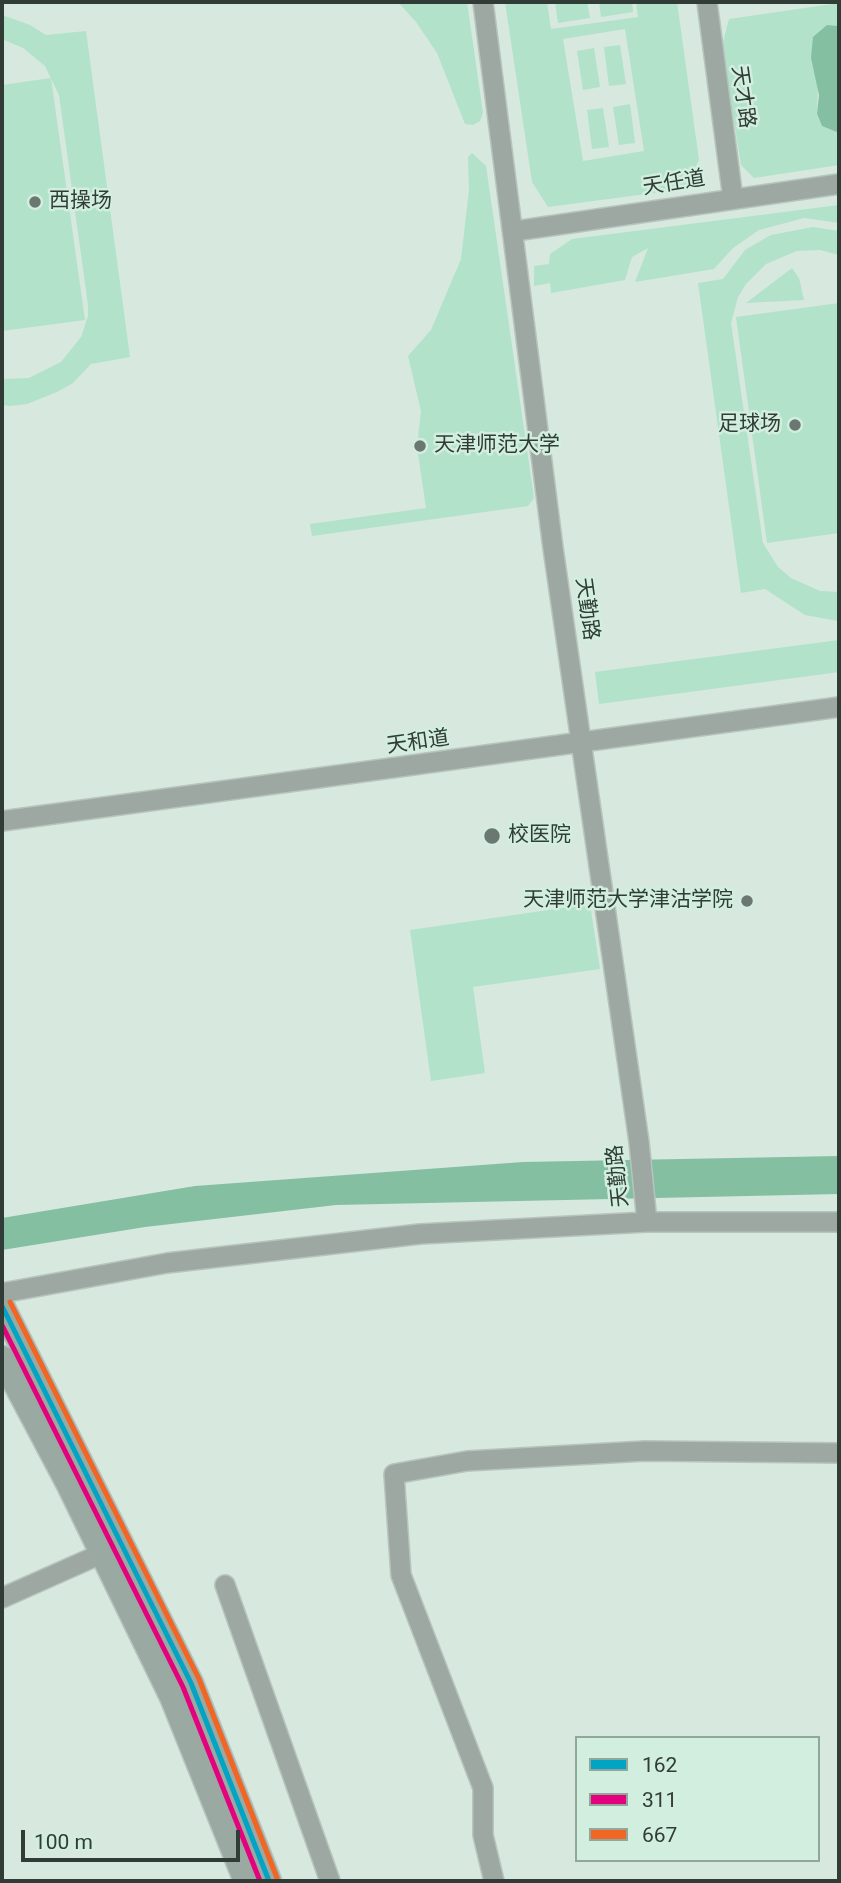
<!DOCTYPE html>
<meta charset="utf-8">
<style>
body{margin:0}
#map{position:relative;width:841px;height:1883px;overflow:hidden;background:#d7e8df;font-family:Roboto,sans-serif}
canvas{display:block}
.frame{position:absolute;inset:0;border:4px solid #313c36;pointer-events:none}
.legend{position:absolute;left:575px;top:1736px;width:245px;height:126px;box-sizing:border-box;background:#d1eede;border:2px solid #91a79b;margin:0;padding:9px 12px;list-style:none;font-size:21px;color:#313c36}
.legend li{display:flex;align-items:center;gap:14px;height:35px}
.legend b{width:35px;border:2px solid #91a79b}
.scale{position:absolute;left:21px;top:1830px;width:219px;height:32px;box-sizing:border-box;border:4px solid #313c36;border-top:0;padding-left:9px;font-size:21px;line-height:24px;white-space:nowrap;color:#313c36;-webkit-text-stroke:5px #d1eede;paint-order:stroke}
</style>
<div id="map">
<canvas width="841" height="1883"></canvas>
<div class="frame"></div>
<ul class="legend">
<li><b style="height:9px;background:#02a4c6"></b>162</li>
<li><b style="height:9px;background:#e5007d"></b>311</li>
<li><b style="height:9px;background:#f26522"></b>667</li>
</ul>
<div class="scale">100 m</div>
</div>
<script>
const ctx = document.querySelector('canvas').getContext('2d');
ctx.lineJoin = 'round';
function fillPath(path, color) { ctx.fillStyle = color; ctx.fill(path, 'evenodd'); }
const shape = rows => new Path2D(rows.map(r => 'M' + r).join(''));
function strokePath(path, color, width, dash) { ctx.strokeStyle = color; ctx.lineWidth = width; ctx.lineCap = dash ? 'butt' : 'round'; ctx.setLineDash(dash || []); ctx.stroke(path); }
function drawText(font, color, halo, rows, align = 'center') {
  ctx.font = font + ' Roboto,"Noto Sans SC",sans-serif'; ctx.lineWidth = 5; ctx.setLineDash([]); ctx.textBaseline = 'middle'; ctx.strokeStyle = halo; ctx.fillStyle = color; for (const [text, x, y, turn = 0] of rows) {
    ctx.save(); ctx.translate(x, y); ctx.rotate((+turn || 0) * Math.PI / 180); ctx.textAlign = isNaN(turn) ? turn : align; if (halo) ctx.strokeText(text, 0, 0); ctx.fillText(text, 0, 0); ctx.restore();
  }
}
const green = shape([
 [398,2,467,2,483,113,480,121,473,125,465,124,437,53,416,22],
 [505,2,547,2,551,29,638,17,636,2,677,2,699,160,684,189,548,207,532,182],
 [625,29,644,151,583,161,563,39],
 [555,2,587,2,590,18,558,23],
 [599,2,632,2,633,12,601,17],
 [839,3,839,26,827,25,811,58,818,83,817,115,822,126,839,133,839,165,754,178,741,165,722,46,729,19],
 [2,15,30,25,46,35,86,31,130,357,91,364,73,383,57,392,27,404,10,406,2,405,2,379,29,378,61,362,81,337,88,316,88,305,59,95,45,66,23,48,2,39],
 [620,45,626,84,609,86,604,47],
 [594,48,600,87,583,90,577,51],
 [51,78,85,320,2,331,2,85],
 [630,104,635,143,619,145,613,107],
 [603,108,609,147,592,149,587,110],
 [472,153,486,166,534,498,528,506,312,536,310,524,426,508,417,447,421,411,408,356,431,330,461,259,469,190,468,157],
 [839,205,839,223,804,218,759,230,733,248,714,269,635,282,648,248,632,257,625,280,551,293,550,283,534,286,534,266,549,264,550,254,572,239],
 [813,227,839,231,839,255,820,250,797,251,766,264,746,284,738,297,731,323,763,543,778,567,791,578,820,591,839,592,838,621,805,615,765,589,741,593,698,283,723,279,745,250,771,235],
 [792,268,799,278,804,300,746,303],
 [839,303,839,533,767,543,736,317],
 [839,640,839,672,599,704,595,672],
 [590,904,600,969,473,987,485,1073,431,1081,410,930]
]);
const water = shape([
 [827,25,839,26,839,133,822,126,817,114,819,95,811,58,813,37],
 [839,1156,839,1194,336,1205,145,1227,2,1250,2,1218,195,1186,523,1162]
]);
const minor = shape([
 [483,2,553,548,639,1142,647,1222],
 [707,2,733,199],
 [515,231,839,184],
 [2,821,839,707],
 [2,1293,167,1263,420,1234,647,1222,839,1222],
 [225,1585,330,1881],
 [2,1598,103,1553],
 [494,1881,483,1835,483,1788,401,1575,394,1474,467,1461,645,1451,839,1453]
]);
const major = shape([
 [2,1306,191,1683,269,1881],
 [2,1358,69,1485,172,1697,246,1881]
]);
const bus1 = shape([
 [2,1306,191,1683,269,1881]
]);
const bus2 = shape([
 [2,1325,183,1687,260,1881]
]);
const bus3 = shape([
 [10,1302,199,1679,277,1878]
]);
const markers = [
 [35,202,7,"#6b7871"],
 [795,425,7,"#6b7871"],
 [420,446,7,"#6b7871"],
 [492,836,9,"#6b7871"],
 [747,901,7,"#6b7871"]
];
const streetNames = [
 ["天才路",742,97,82],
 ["天任道",674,184,-9],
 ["天勤路",586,609,82],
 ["天和道",418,743,-8],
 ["天勤路",619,1176,-96]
];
const poiNames = [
 ["西操场",49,202],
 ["足球场",781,425,"right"],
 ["天津师范大学",434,446],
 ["校医院",508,836],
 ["天津师范大学津沽学院",733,901,"right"]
];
fillPath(green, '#b2e2c9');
fillPath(water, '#84bfa2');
strokePath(minor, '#b7c4bd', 22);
strokePath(major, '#b7c4bd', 27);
strokePath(minor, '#9ca8a1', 19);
strokePath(major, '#9aaaa2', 24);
strokePath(bus1, '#02a4c6', 5);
strokePath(bus2, '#e5007d', 5);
strokePath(bus3, '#f26522', 5);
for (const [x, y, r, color] of markers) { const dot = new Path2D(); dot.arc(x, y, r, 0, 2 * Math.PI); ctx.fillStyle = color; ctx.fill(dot); strokePath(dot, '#d1eede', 2.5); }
drawText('21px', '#313c36', '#d1eede', streetNames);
drawText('21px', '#313c36', '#d1eede', poiNames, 'left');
</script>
